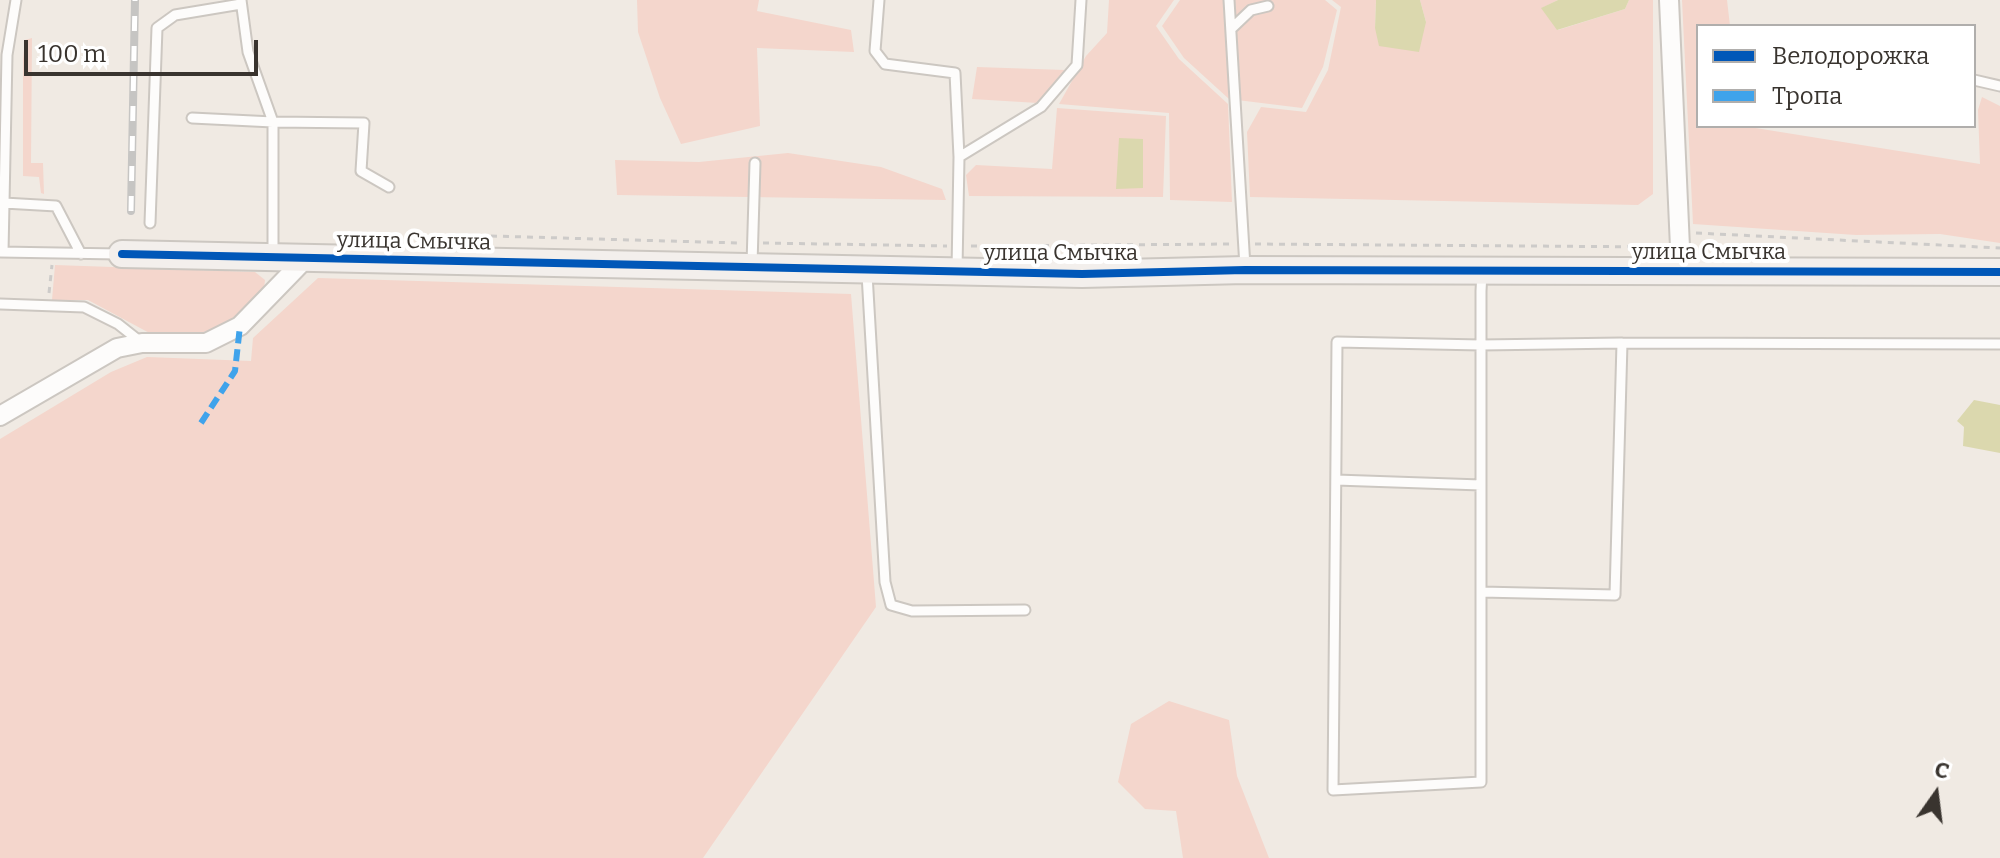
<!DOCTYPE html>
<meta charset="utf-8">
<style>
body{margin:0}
#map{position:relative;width:2000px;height:858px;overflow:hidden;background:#f0eae3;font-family:Bitter,serif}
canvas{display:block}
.legend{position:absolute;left:1696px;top:24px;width:280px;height:104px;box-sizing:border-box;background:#fff;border:2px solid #b0aeac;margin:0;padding:10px 14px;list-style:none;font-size:24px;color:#39342f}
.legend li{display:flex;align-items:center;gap:16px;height:40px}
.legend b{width:40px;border:2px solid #b0aeac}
.north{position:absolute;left:1896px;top:754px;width:80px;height:80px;-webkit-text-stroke:6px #fff;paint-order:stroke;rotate:14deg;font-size:22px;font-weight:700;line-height:32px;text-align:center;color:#39342f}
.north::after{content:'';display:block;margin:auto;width:28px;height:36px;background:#39342f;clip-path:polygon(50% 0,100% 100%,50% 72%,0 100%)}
.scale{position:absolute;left:24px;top:40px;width:234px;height:36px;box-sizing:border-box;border:4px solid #39342f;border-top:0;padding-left:10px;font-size:24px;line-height:28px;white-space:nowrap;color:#39342f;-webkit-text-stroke:6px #fff;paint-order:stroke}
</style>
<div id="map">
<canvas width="2000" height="858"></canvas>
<ul class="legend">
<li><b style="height:10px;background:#0057b8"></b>Велодорожка</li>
<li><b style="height:10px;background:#3fa3eb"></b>Тропа</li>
</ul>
<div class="north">С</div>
<div class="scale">100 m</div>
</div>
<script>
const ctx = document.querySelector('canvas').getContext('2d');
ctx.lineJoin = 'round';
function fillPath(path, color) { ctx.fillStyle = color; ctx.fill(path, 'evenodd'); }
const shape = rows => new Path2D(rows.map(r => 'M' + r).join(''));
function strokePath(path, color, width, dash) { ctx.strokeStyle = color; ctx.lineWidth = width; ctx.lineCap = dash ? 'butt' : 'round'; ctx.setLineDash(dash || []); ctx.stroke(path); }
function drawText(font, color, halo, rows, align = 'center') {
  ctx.font = font + ' Bitter,serif'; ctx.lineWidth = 8; ctx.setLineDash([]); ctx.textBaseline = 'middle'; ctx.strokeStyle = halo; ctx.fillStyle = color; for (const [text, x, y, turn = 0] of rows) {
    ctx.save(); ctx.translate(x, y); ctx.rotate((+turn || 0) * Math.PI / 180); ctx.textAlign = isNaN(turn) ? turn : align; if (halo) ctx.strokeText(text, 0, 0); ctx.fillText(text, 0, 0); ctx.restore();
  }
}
const green = shape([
 [637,0,759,0,757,11,851,30,854,52,757,48,760,126,681,144,660,98,638,32],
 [1109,0,1174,0,1156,26,1179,59,1228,104,1232,202,1170,200,1169,113,1059,104,1086,56,1107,33],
 [1180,0,1325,0,1337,10,1323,67,1302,108,1229,99,1184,58,1162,26],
 [1332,0,1376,0,1375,28,1426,22,1420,0,1558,0,1542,8,1558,30,1625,9,1629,0,1653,0,1653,194,1638,205,1250,197,1247,132,1261,107,1306,112,1328,70,1341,7],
 [1682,0,1727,0,1730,26,1698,26,1698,126,1743,126,1980,164,1978,110,1982,97,2000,106,2000,243,1940,234,1856,235,1693,224],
 [32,38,31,163,43,163,44,194,41,193,39,177,23,176,23,59,25,40],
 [977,67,1065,70,1038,103,972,99],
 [1057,108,1166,116,1163,197,969,196,966,175,976,165,1052,169],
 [788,153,881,167,942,189,946,200,617,195,615,160,699,162],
 [55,265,255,272,265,280,264,289,226,325,191,336,155,336,88,300,52,300],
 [318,278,851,294,876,607,703,858,0,858,0,439,111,372,147,357,251,361,253,338],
 [1169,701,1229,720,1237,776,1269,858,1183,858,1176,811,1145,809,1118,782,1131,724]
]);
const water = shape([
 [1376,0,1420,0,1426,22,1419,52,1379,46,1375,28],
 [1558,0,1629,0,1625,9,1557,30,1541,8],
 [1119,138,1143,139,1143,188,1116,189],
 [1974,400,2000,405,2000,453,1963,446,1964,427,1957,421]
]);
const path = shape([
 [1696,233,2000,248],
 [455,235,739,243],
 [763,243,947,246],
 [1255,244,1663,247],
 [971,246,1231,244],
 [49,293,52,265]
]);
const lane = shape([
 [879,0,875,51,885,64,955,73,959,157],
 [1229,0,1245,267],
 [1231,29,1251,10,1268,6],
 [1974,80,2000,86],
 [192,118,273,122,248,52,241,0],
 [4,203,7,55,16,0],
 [150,223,157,28,175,15,241,4],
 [0,252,119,254],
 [3,252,4,203,56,206,81,254],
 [273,254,273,122,364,123,361,171,389,187],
 [752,264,755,163],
 [957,270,959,157,1041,107,1077,65,1081,0],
 [867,274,885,582,891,605,912,611,1025,610],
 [0,304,84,307,118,324,142,343],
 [1622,343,2000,344],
 [1336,480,1481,485],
 [1481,592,1615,595,1622,343,1481,345,1337,342,1333,790,1481,782,1481,291,1482,272]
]);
const street = shape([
 [1669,0,1681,270],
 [0,416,117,348,142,343,206,343,240,326,306,258]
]);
const secondary = shape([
 [122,254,1082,274,1245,270,2000,272]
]);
const rail = shape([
 [131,211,135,0]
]);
const quiet = shape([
 [201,423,235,371,240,326]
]);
const cycleway = shape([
 [122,254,1082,274,1245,270,2000,272]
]);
const streetNames = [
 ["улица Смычка",414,242,1],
 ["улица Смычка",1709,253],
 ["улица Смычка",1061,254]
];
fillPath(green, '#f4d6cc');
fillPath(water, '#dbd8ae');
strokePath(lane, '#ccc7c1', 13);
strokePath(street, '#ccc7c1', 22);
strokePath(secondary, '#ccc7c1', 30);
strokePath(path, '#cdcbc9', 3, [6, 6]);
strokePath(lane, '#fdfcfb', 9);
strokePath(street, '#fdfcfb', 18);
strokePath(secondary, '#f3efec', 26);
strokePath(rail, '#c6c5c3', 8);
strokePath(rail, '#fff', 5, [15]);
strokePath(quiet, '#3fa3eb', 6, [12, 6]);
strokePath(cycleway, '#0057b8', 8);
drawText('22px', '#39342f', '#fff', streetNames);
</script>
